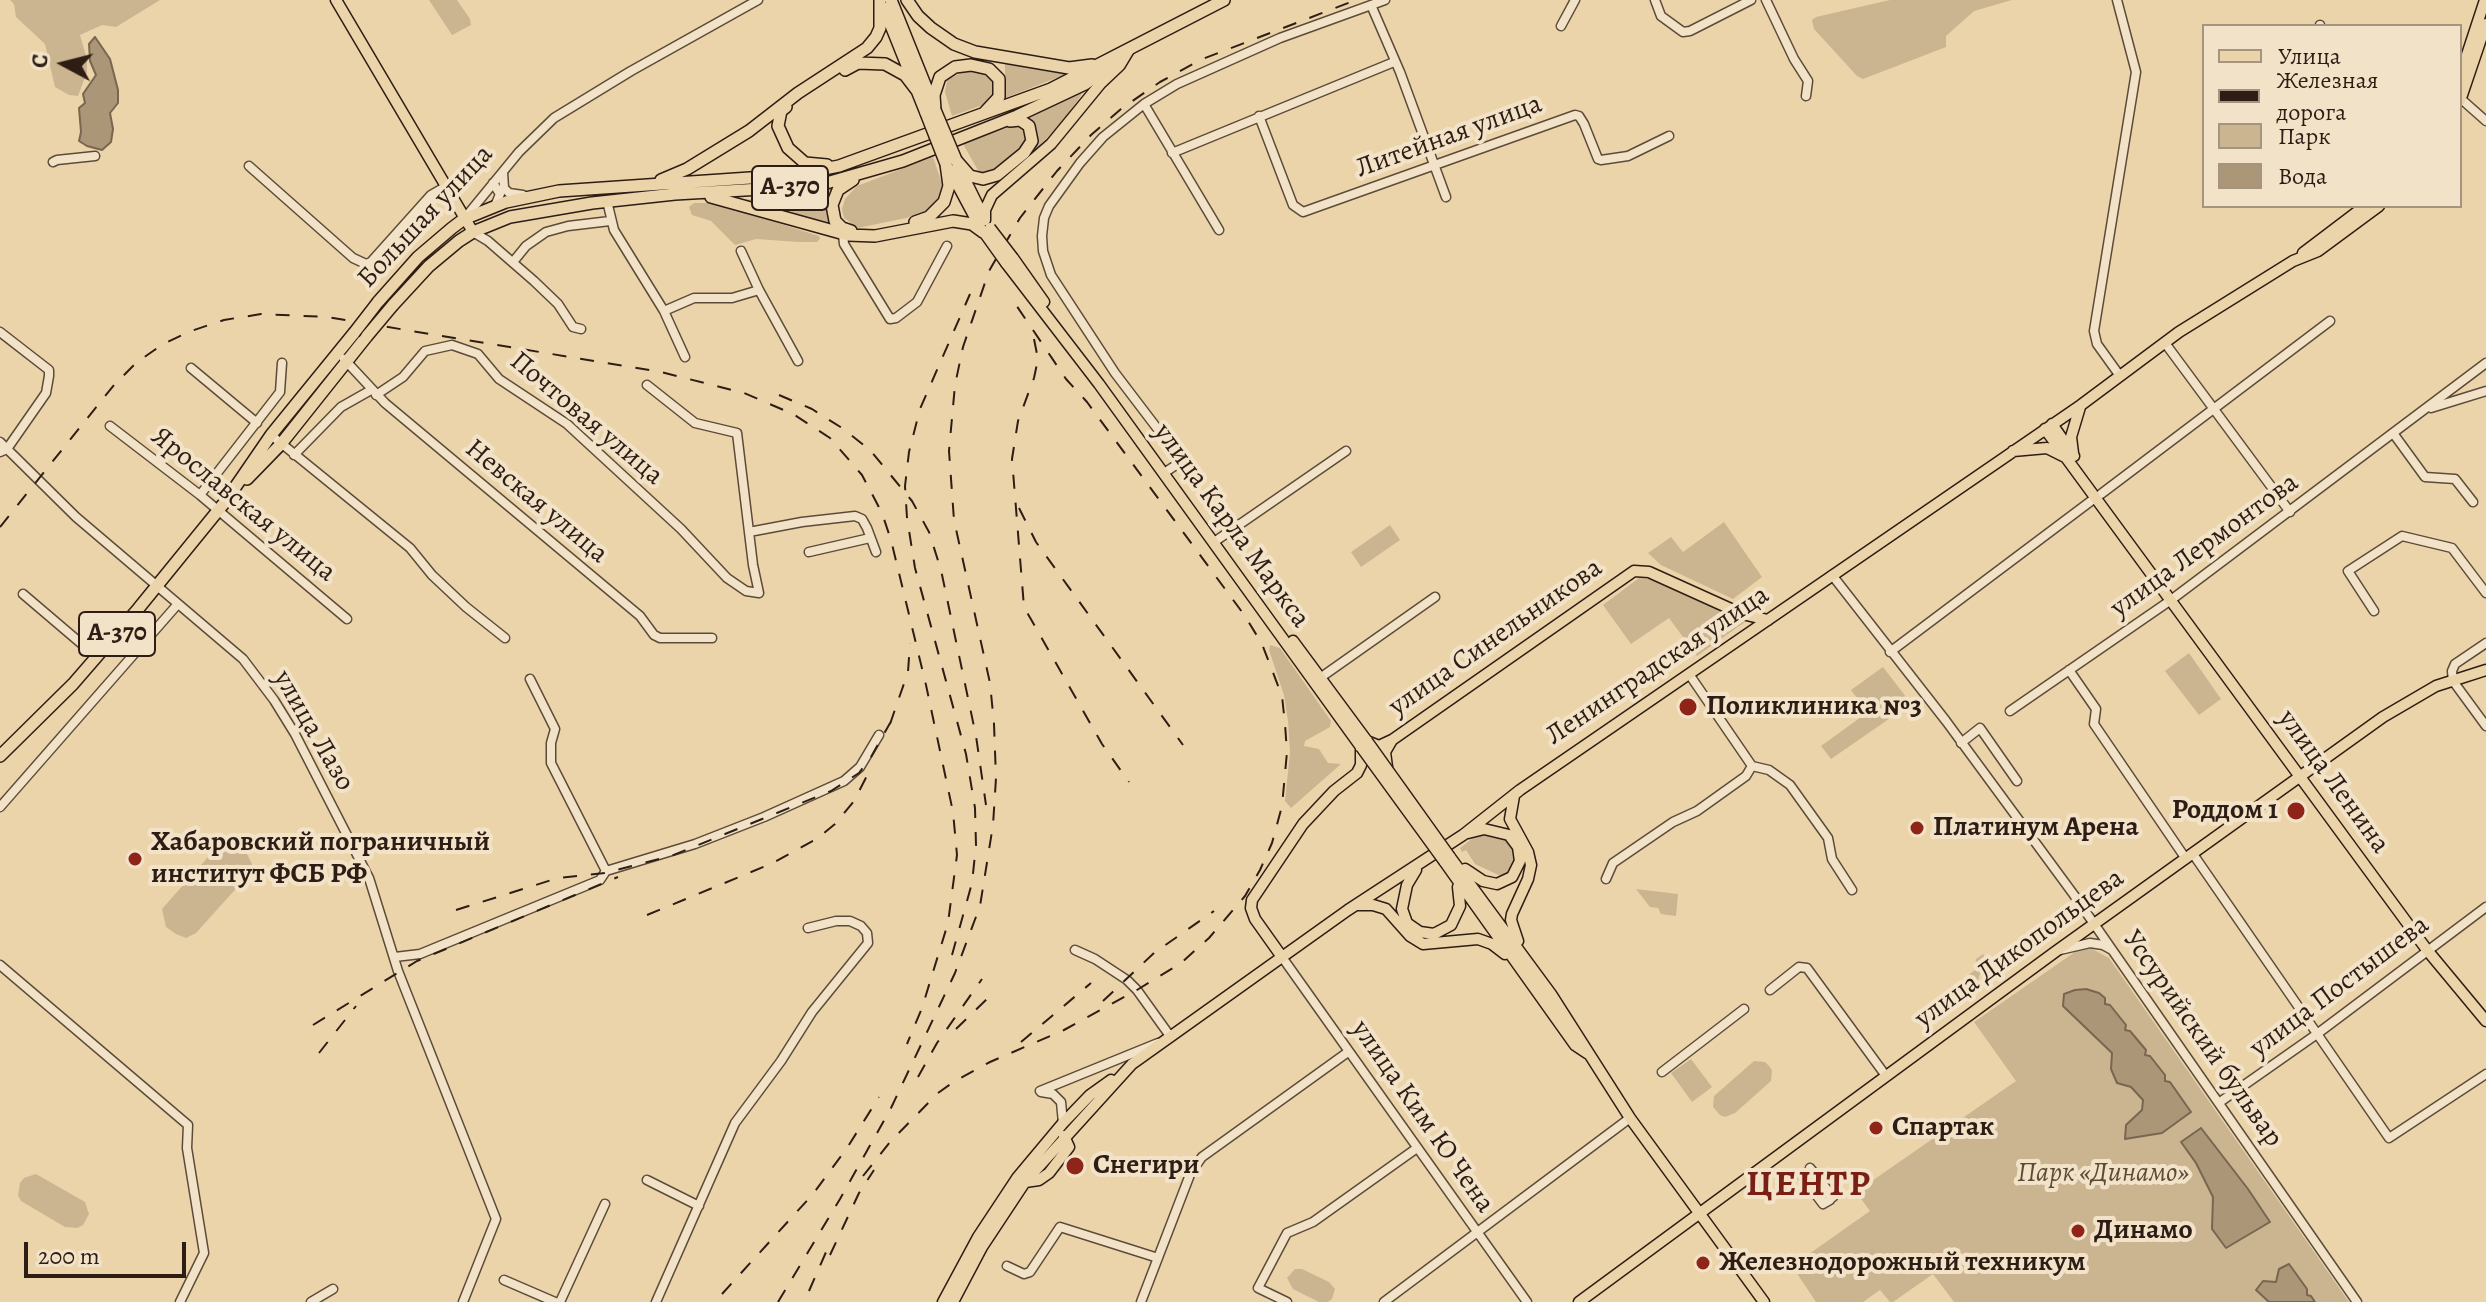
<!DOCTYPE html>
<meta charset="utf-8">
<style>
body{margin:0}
#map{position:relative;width:2486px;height:1302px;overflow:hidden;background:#ebd4aa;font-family:Alegreya,serif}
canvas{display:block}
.legend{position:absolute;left:2202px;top:24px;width:260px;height:184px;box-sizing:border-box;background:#f2e3c8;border:2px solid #a49480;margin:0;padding:10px 14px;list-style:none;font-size:24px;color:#2e1d15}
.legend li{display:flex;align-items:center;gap:16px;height:40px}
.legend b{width:40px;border:2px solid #a49480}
.north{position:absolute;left:24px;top:24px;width:80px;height:80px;-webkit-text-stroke:6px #f2e3c8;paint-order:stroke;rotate:277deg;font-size:22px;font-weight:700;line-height:32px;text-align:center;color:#2e1d15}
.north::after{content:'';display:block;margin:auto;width:28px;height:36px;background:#2e1d15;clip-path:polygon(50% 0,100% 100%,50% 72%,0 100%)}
.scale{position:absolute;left:24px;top:1242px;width:162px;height:36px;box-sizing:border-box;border:4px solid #2e1d15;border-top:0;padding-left:10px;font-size:24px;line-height:28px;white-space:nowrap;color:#2e1d15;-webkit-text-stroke:6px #f2e3c8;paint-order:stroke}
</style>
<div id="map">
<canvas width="2486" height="1302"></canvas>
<ul class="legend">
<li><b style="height:10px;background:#ebd4aa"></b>Улица</li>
<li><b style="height:10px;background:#2e1d15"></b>Железная дорога</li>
<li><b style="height:22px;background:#cbb591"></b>Парк</li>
<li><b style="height:22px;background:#ab9677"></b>Вода</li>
</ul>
<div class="north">С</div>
<div class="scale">200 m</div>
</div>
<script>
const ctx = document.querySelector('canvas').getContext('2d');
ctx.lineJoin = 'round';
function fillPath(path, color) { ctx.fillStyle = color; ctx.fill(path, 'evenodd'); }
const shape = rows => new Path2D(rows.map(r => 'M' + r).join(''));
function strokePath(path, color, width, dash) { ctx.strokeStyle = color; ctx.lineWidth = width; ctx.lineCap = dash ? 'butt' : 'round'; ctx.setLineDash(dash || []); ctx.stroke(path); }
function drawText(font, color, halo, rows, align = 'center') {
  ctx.font = font + ' Alegreya,serif'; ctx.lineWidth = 8; ctx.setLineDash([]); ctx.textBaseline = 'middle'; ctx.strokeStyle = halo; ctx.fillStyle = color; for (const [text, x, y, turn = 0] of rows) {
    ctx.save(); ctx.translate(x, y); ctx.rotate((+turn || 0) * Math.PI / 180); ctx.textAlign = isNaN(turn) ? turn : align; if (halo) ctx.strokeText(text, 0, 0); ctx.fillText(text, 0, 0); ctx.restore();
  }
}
const green = shape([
 [10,0,160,0,116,27,102,25,80,35,87,59,87,72,78,96,69,95,55,87,45,44,16,17,14,4],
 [429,0,457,0,470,19,471,25,452,35],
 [1890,0,2012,0,1974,11,1946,36,1946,47,1863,79,1857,76,1814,29,1812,20,1816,17],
 [1005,61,1069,73,1005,98],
 [969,69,985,72,993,78,996,87,991,102,952,116,945,92,947,80],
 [1079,93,1082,94,1059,127,1033,151,1037,134,1033,126,1025,118],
 [1018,124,1027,130,1029,138,1025,148,991,172,979,172,963,144],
 [933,157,942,184,941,196,931,209,906,218,858,228,844,218,842,209,845,199,857,186],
 [833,188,836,227,741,200,795,196],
 [694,203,710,203,737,210,819,236,820,239,817,242,798,242,756,239,735,245,711,221,692,215,689,207],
 [1724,522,1762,577,1733,599,1661,565,1648,553,1671,537,1683,552],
 [1390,525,1400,540,1361,567,1351,552],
 [1639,578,1654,579,1745,622,1697,656,1669,618,1631,644,1603,605],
 [1270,645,1280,648,1331,721,1330,727,1305,741,1304,746,1319,749,1328,763,1341,764,1291,808,1285,801,1290,752,1288,721,1284,695,1269,650],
 [2189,653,2221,699,2199,715,2165,671],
 [1883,667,1920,715,1915,719,1908,714,1899,712,1831,759,1821,746,1868,712,1851,690],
 [1481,832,1500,835,1514,846,1516,864,1505,878,1475,864,1466,850,1462,852,1460,848],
 [232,841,240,846,247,854,252,864,251,872,196,933,186,938,176,934,166,927,162,909,216,848,221,843],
 [1636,889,1678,894,1676,916,1661,914,1658,908,1650,907],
 [2085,945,2109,958,2349,1302,1954,1302,1933,1274,1893,1302,1890,1302,1880,1290,1863,1302,1816,1302,1792,1266,1870,1211,1856,1192,2016,1081,1974,1022],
 [1983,954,1987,960,1979,976,1977,991,1955,1007,1947,996,1948,991,1975,970,1976,959],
 [1691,1059,1712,1087,1692,1102,1671,1073],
 [1754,1061,1765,1062,1769,1066,1772,1070,1771,1081,1735,1113,1725,1117,1720,1115,1713,1107,1714,1096],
 [36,1174,85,1202,89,1214,83,1225,77,1228,65,1227,21,1201,18,1195,20,1183,24,1178],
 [1295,1269,1302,1269,1329,1282,1335,1289,1332,1299,1328,1302,1319,1302,1293,1289,1287,1278]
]);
const water = shape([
 [95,37,110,59,118,90,118,103,110,113,113,129,111,142,102,150,87,146,79,141,81,132,79,108,85,103,83,94,96,75,90,61,89,44,95,37],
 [2086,989,2099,993,2105,998,2105,1004,2110,1005,2126,1025,2125,1030,2130,1031,2146,1050,2145,1055,2150,1056,2165,1075,2165,1081,2170,1082,2191,1112,2162,1133,2125,1139,2126,1125,2142,1110,2143,1100,2131,1087,2117,1083,2111,1069,2112,1053,2063,1006,2064,994,2075,990,2086,989],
 [2201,1128,2248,1189,2270,1222,2226,1248,2212,1229,2213,1197,2196,1163,2181,1142,2201,1128],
 [2289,1264,2307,1289,2307,1295,2311,1296,2315,1302,2269,1302,2256,1290,2263,1281,2276,1282,2279,1269,2289,1264]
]);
const minor = shape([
 [1655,0,1661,16,1683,32,1690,31,1751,0],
 [1766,0,1794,59,1808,81,1806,96],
 [2117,0,2136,72,2094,331,2097,344,2120,376],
 [1371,5,1400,72,1446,197],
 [1561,26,1575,0],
 [2320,26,2320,25],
 [2460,98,2486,121],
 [1144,104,1219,230],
 [1259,116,1293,205,1303,212,1575,115,1579,116,1584,124,1598,159,1601,160,1628,156,1669,136],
 [1172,153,1394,62],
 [53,162,57,160,95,156],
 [249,166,353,258,366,264,371,262,431,195,445,187],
 [503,172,504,188,509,193,523,195],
 [493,183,500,194,495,206],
 [607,201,614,230,664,311,685,357],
 [464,219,519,152,554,118,631,71,758,0],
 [473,232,488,241,534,281,558,304,573,327,581,329],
 [843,235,844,244,890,319,896,318,917,302,947,246],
 [741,251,759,290,798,361],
 [513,262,526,246,546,232,568,226,610,221],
 [664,311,694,298,732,298,759,290],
 [0,332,49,370,49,376,46,393,7,449,0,452],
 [2165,343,2290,512],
 [344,359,385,403,640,616,654,635,660,638,712,638],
 [191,368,257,423],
 [376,395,403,377,425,351,452,345,478,354,499,379,567,424,681,529,727,578,746,591,759,593,753,565,737,433,695,423,647,385],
 [2431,408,2486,391],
 [110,426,200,495,347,619],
 [2393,433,2425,477,2455,479,2473,502],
 [271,435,410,548,432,575,466,607,505,638],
 [0,442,76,517,243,659,274,700,295,734,369,878,398,971,496,1219,463,1302],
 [294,455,341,407,371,390],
 [1167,471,1182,461,1115,373,1051,275,1043,251,1042,236,1044,218,1049,206,1080,163,1103,137,1144,104,1177,84,1280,38,1385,0],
 [2101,494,2330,321],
 [200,495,280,392,282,363],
 [749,532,802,522,855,516,862,519,867,528,876,552],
 [1217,540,1346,451],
 [809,552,870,538],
 [1832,575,1946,721,2074,895,2357,1302],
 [23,594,97,657],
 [2374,611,2348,571,2402,536,2452,548,2486,593],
 [2486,643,2455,664,2452,671,2453,681,2486,726],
 [1890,652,2095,498],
 [2069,670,2096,709,2094,724,2186,859],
 [1689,674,1752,766,1769,770,1790,785,1828,838,1832,859,1852,890],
 [1320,678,1435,597],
 [530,679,555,729,551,743,551,763,606,871],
 [2010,711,2171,600,2486,363],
 [1961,743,1980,728,2017,781],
 [0,807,177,605],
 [2193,854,2389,1138,2486,1074],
 [1606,879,1613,863,1673,822,1697,811,1746,776,1752,766],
 [1075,950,1095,959,1127,980,1137,990,1170,1036],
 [2060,950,2090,943,2103,945,2112,950],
 [395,957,420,954,600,880,606,871,695,844,764,817,844,781,860,767,879,735],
 [1282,957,1527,1302],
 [0,965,188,1125,187,1148,204,1253,180,1302],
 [1770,990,1799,967,1807,968,1886,1076],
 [1662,1072,1744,1009],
 [1040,1091,1158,1043],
 [1041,1092,1053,1094,1061,1102,1063,1123],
 [2220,1102,2317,1034,2486,907],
 [1810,1168,1833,1197],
 [1801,1175,1823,1204,1830,1200],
 [647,1180,699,1206],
 [1007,1266,1024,1274,1030,1272,1060,1227,1158,1258],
 [504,1280,555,1302],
 [311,1302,333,1289],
 [560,1302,605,1204],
 [656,1302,735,1123,781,1061,812,1012,868,943,867,933,861,926,850,921,836,921,808,928],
 [1141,1302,1191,1172,1202,1157,1348,1052],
 [1287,1302,1258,1288,1287,1233,1313,1222,1417,1148],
 [1384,1302,1630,1118]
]);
const major = shape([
 [336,0,473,232],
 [2460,76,2485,0],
 [2460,101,2486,24],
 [957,163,985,220],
 [949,169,981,229],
 [985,220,985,210,992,195,1051,144,1101,83,1120,65,1129,50],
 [2303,253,2365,206],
 [1013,258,1044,302],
 [1006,263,1099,384,1361,747,1361,765,1357,773,1334,791,1303,824,1252,900,1251,908,1255,919,1282,957],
 [2052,424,2074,456],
 [2045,429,2427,950,2486,1021],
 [2013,451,2047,448,2063,456],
 [2073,453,2071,437,2080,407],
 [1293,641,1367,741,1379,746,1392,740],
 [1387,767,1385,752,1392,740,1634,571,1649,572,1742,614,1768,620],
 [1514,796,1510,819,1528,852,1531,865,1528,879,1512,914,1511,920,1518,941],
 [1450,857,1551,994,1630,1118,1764,1302],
 [1444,861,1575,1045,1587,1053],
 [1465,869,1483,881,1497,884,1512,877,1520,861,1518,847,1509,835,1484,829,1468,833],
 [1416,870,1407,885,1402,909,1407,923,1420,932,1434,934,1451,925,1460,906,1458,887],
 [1357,905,1373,905,1386,909,1410,936,1423,944,1478,939,1492,944,1505,954],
 [1025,1182,1039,1180,1049,1173,1069,1147,1064,1136],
 [943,1302,978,1237,1017,1178,1063,1123,1090,1095,1111,1080],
 [953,1302,982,1247,1025,1182,1132,1064,1348,910,1463,835,1520,790,2081,405,2179,332,2293,261,2318,251,2379,206],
 [1579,1302,2055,952,2383,717,2436,686,2486,670]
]);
const highway = shape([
 [891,0,932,102],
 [907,0,918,16,931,28,954,44,975,52,1069,68,1092,65],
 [884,8,926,113],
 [845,70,858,63,885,64,905,75,918,92],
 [786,107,781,111,778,126,788,148,805,163,827,165],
 [935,110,934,95,940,77,955,67,971,65,989,69,999,79,999,97,985,112],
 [956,160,970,176,983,179,997,175,1024,153,1032,141,1029,126,1020,120,1010,121],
 [661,180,687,169,749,131,798,93,867,48,876,37,880,28,880,0],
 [711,197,848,235,875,236,953,221,972,224,983,232],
 [915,222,929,217,944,202,949,186,946,164],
 [851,231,842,228,835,221,832,205,838,190,853,180],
 [378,302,418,257,452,228,464,219,506,202,559,191,794,175,839,166,1051,89,1224,0],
 [393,305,429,266,459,241,473,232,510,217,592,203,675,194,796,187,830,182,903,161,1017,116,1085,84,1117,61],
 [247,479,281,444,367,336],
 [0,756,73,684,138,609,225,502,271,435,354,333]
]);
const rail = shape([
 [1034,339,1038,359,1034,378,1018,421,1012,459,1024,607,1102,744,1129,782],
 [779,395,812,409,842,428,870,450,912,501,929,532,941,570,976,736,986,805],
 [1019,508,1036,542,1183,745],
 [0,527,114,385,136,363,163,344,191,331,224,320,261,314,327,317,661,372,744,393,793,414,830,438,862,475,882,513,891,540,926,685,953,812,957,855,948,923,922,1008,907,1044],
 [890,724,908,672,910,643],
 [456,910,558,878,605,873,671,856,831,791,859,773,871,757,894,716],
 [647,915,773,863,818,838,835,824,854,801,871,768],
 [952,955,972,883,976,845,975,808,966,754,915,568,907,518,905,486,909,452,920,409,970,294],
 [1103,1001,1154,953,1214,911],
 [313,1025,417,961,618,877],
 [956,1029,988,998],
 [1021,1042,1091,983],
 [319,1053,356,1006],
 [918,1077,937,1043,982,979],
 [863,1176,890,1142,938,1093,955,1081,990,1062,1064,1030,1137,990,1181,963,1209,938,1245,896,1260,870,1272,843,1282,806,1287,752,1285,724,1282,696,1262,644,1245,616,1087,402,1066,379,1012,299],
 [830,1255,859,1193,874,1170],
 [809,1291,830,1243],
 [722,1294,813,1194,847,1148,879,1097],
 [778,1302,840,1199,891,1108,955,973,980,906,993,825,996,778,994,724,990,683,954,520,949,451,955,385,963,347,989,271,1020,218,1057,171,1091,135,1121,109,1160,82,1200,60,1356,0]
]);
const majorBridge = shape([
 [990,228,1013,258],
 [986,235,1006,263],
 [1367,741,1450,857],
 [1361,747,1444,861]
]);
const highwayBridge = shape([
 [935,110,956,160],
 [926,113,946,164],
 [354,333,378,302],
 [367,336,393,305]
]);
const markers = [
 [1688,707,10,"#8f2418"],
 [2296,811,10,"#8f2418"],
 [1917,828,8,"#8f2418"],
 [135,859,8,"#8f2418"],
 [1876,1128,8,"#8f2418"],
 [1075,1166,10,"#8f2418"],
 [2078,1231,8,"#8f2418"],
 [1703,1263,8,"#8f2418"]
];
const shields = [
 [790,188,76],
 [117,634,76]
];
const shieldNames = [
 ["А-370",790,188],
 ["А-370",117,634]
];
const streetNames = [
 ["Литейная улица",1449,137,-20],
 ["Большая улица",426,217,-47],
 ["Почтовая улица",586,419,40],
 ["Невская улица",536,502,40],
 ["Ярославская улица",243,505,39],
 ["улица Карла Маркса",1231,526,54],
 ["улица Лермонтова",2205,546,-36],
 ["улица Синельникова",1496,638,-35],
 ["Ленинградская улица",1658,666,-34],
 ["улица Лазо",313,731,60],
 ["улица Ленина",2333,782,54],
 ["улица Дикопольцева",2020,949,-36],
 ["улица Постышева",2340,987,-37],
 ["Уссурийский бульвар",2202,1039,55],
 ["улица Ким Ю Чена",1422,1117,55]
];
const poiNames = [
 ["Поликлиника №3",1706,707],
 ["Роддом 1",2278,811,"right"],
 ["Платинум Арена",1933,828],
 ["Хабаровский пограничный",151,843],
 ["институт ФСБ РФ",151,875],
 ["Спартак",1892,1128],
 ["Снегири",1093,1166],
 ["Динамо",2094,1231],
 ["Железнодорожный техникум",1719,1263]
];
const parkNames = [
 ["Парк «Динамо»",2103,1174]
];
const districtNames = [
 ["ЦЕНТР",1809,1186]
];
fillPath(green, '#cbb591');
fillPath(water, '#ab9677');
strokePath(water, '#796650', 2);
strokePath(minor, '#5d4b3a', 11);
strokePath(major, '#2e1d15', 13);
strokePath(highway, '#2e1d15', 14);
strokePath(minor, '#f2e3c8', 8);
strokePath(major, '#ebd4aa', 10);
strokePath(highway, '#ebd4aa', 11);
strokePath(rail, '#2e1d15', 2, [14, 14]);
strokePath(majorBridge, '#2e1d15', 13, []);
strokePath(highwayBridge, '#2e1d15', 14, []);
strokePath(majorBridge, '#ebd4aa', 10);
strokePath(highwayBridge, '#ebd4aa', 11);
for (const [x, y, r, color] of markers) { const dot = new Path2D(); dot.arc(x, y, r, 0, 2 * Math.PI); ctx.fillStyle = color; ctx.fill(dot); strokePath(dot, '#f2e3c8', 3); }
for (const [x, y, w] of shields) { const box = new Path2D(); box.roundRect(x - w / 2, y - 22, w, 44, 6); ctx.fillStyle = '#f2e3c8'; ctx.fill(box); strokePath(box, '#2e1d15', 2); }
drawText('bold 26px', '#2e1d15', null, shieldNames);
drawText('28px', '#2e1d15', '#f2e3c8', streetNames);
drawText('bold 28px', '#2e1d15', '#f2e3c8', poiNames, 'left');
drawText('italic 28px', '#5d4b3a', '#f2e3c8', parkNames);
ctx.letterSpacing = '2px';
drawText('bold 36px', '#7a1f14', '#f2e3c8', districtNames);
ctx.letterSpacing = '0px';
</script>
